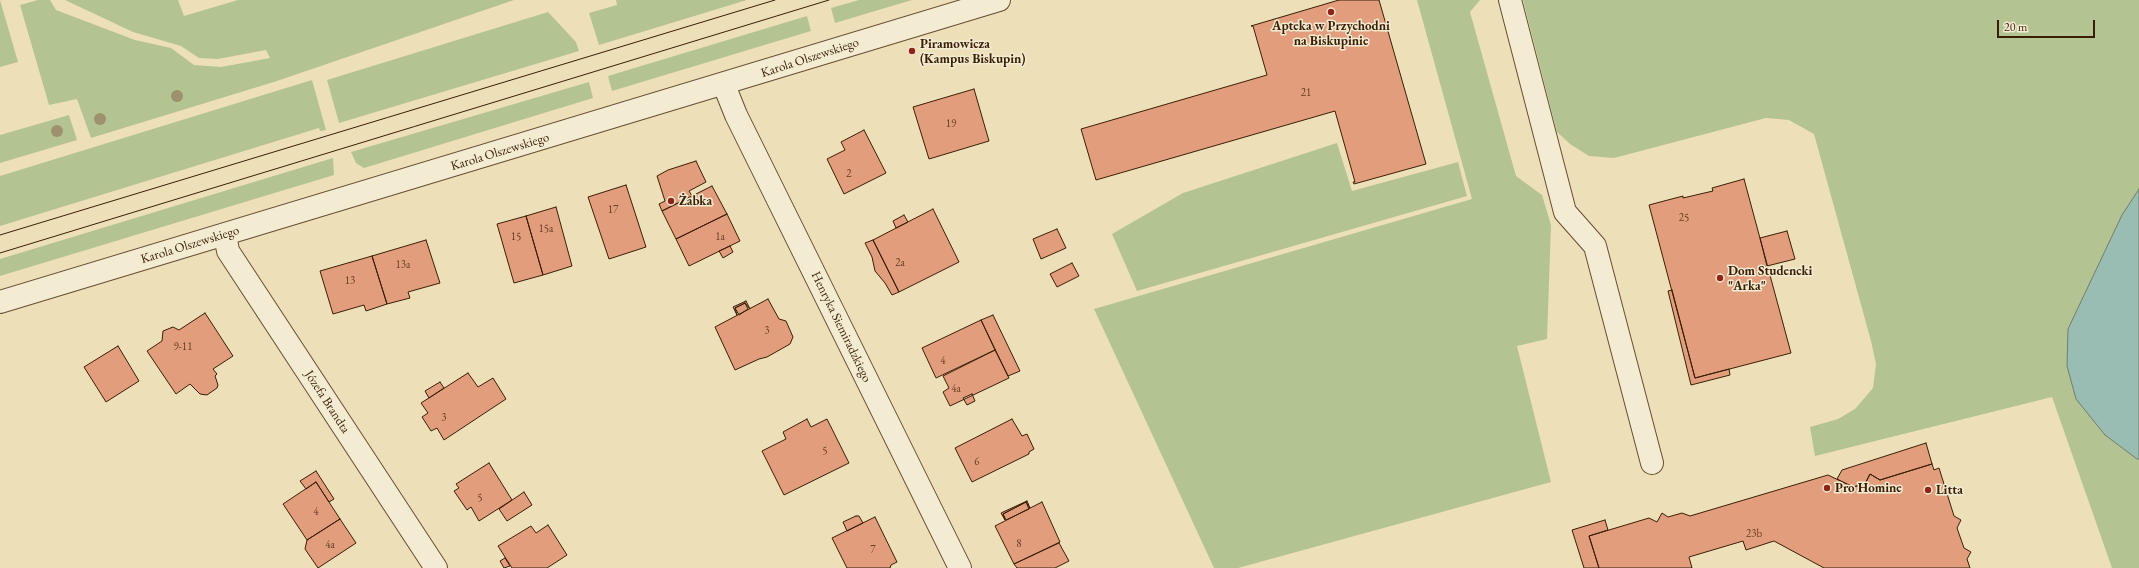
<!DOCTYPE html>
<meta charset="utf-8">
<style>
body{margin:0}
#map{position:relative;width:2139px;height:568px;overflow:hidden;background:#ede0b9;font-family:"EB Garamond",serif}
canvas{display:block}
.scale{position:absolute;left:1997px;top:20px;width:98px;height:18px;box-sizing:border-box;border:2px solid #391e04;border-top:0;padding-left:5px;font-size:12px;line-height:14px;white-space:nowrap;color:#391e04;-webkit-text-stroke:3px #f3ebd2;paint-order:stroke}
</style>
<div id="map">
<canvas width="2139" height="568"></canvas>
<div class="scale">20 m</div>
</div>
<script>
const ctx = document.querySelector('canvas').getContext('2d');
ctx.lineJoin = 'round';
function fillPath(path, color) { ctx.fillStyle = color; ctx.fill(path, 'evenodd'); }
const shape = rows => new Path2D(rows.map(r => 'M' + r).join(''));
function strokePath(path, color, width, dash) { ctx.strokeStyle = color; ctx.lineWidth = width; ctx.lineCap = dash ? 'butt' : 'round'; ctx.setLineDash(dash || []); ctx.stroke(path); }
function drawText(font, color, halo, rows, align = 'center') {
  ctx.font = font + ' "EB Garamond",serif'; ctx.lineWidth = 3; ctx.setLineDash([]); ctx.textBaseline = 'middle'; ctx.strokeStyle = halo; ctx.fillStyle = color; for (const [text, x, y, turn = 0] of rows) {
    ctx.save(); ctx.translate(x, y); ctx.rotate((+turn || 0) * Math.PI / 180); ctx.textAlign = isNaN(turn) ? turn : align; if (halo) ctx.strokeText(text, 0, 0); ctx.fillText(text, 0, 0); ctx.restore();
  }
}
const green = shape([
 [0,0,18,62,0,67],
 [38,0,50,0,56,10,135,40,171,48,194,65,221,67,270,58,266,50,218,59,199,58,181,46,133,32,65,0,178,0,184,16,238,0,514,0,277,81,91,138,77,99,49,105,20,5],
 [616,0,747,0,599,45,589,13,617,5],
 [859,0,912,0,835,23,831,8],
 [1417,0,1480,0,1470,12,1516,176,1542,195,1551,225,1547,339,1517,346,1551,482,1238,568,1214,568,1094,309,1472,199],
 [1523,0,2139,0,2139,568,2112,568,2052,397,1815,456,1810,427,1838,419,1855,409,1873,388,1876,364,1871,341,1814,134,1789,120,1766,118,1614,158,1589,156,1570,144,1557,132],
 [548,12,576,42,579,51,339,123,327,80],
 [807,16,811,31,612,91,608,76],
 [312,80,326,130,320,131,319,128,0,226,0,176],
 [589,82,593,98,364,168,356,163,351,152],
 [69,115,77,140,0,163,0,135],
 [1337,143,1352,191,1458,162,1467,196,1137,291,1112,234,1183,193],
 [333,158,334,175,0,276,0,259]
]);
const water = shape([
 [2139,189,2139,459,2137,459,2105,435,2076,399,2067,366,2068,329,2122,215,2139,189]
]);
const building = shape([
 [1339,0,1379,0,1426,164,1354,184,1353,182,1355,182,1335,111,1096,180,1081,129,1267,75,1253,26,1251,26,1339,0],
 [974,89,989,141,929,159,913,107,974,89],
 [864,130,886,173,844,194,827,159,845,150,841,142,864,130],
 [696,161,706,182,689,191,692,196,662,211,659,204,665,201,657,176,668,170,696,161],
 [1744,179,1791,353,1695,378,1649,205,1683,196,1683,198,1713,191,1712,188,1744,179],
 [626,185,646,247,609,259,588,197,626,185],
 [712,186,727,214,676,239,662,211,712,186],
 [556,207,572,266,543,275,526,216,556,207],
 [933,209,959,262,899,292,873,240,933,209],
 [727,214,740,241,689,266,676,239,727,214],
 [904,215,908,222,896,228,893,221,904,215],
 [526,216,543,275,514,283,497,224,526,216],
 [1057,229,1066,248,1041,259,1033,239,1057,229],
 [1787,231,1795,259,1767,266,1760,238,1787,231],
 [426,240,440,283,408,292,410,298,387,304,372,256,426,240],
 [873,240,899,292,892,295,885,283,875,271,872,257,865,243,873,240],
 [730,246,733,252,723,258,719,251,730,246],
 [372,256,387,304,366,311,364,305,333,314,320,271,372,256],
 [1072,263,1079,276,1057,287,1050,274,1072,263],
 [1672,290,1695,378,1729,369,1730,375,1691,385,1668,291,1672,290],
 [768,299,779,319,786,321,793,337,790,344,767,357,759,359,735,370,715,327,768,299],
 [746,301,750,309,745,303,735,308,737,315,733,307,746,301],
 [745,303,748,309,739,315,735,308,745,303],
 [205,313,233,356,213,369,217,374,215,376,218,385,217,388,207,395,200,394,190,384,176,394,147,351,162,341,163,331,173,327,179,330,205,313],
 [993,315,1020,371,1008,376,981,320,993,315],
 [981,320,995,350,936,378,922,348,981,320],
 [118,346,139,381,106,402,84,367,118,346],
 [995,350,1009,378,950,406,943,392,949,388,943,376,995,350],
 [468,373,478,387,493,378,506,399,444,440,437,428,431,431,422,417,428,413,421,403,468,373],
 [440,382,444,388,429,398,425,391,440,382],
 [972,394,975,401,967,405,963,398,972,394],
 [807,419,811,427,827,419,849,463,784,495,762,451,786,439,783,432,807,419],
 [1012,419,1022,436,1027,434,1034,449,1029,452,1029,454,972,482,955,448,1012,419],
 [1926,443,1932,464,1880,480,1870,474,1865,484,1853,487,1837,479,1842,470,1926,443],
 [489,463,512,500,479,521,471,507,467,510,454,491,459,488,456,484,489,463],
 [1932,464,1934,470,1939,468,1954,516,1961,520,1957,528,1964,548,1971,552,1967,559,1970,568,1824,568,1774,541,1746,550,1743,541,1689,557,1692,568,1599,568,1589,536,1649,518,1657,522,1662,513,1668,517,1682,513,1690,516,1828,475,1853,487,1865,484,1870,474,1880,480,1932,464],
 [316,471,334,499,329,502,316,482,306,489,300,481,316,471],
 [316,482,340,519,307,540,283,504,316,482],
 [524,492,532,505,507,521,499,509,524,492],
 [1027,501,1030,508,1026,502,1003,514,1005,520,1001,513,1027,501],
 [1026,502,1029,509,1006,520,1003,514,1026,502],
 [1042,502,1060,542,1014,564,995,526,1042,502],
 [856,516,859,516,863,523,847,531,843,522,856,516],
 [875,517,897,562,891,565,890,568,847,568,832,538,875,517],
 [340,519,356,543,318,568,305,549,307,540,340,519],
 [1605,520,1608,530,1589,536,1599,568,1584,568,1572,530,1605,520],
 [548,525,567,555,547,568,512,568,498,546,531,526,536,533,548,525],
 [1059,543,1069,561,1055,568,1017,568,1014,564,1059,543],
 [505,558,510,566,504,568,500,561,505,558]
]);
const minor = shape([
 [1510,0,1565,212,1595,246,1652,463],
 [724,85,736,115,960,568],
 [225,234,228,251,436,568],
 [0,302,999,0]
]);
const tram = shape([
 [0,235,775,0],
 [0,253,829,0]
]);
const trees = [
 [177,96],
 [100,119],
 [57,131]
];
const markers = [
 [1331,12,4,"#8f2418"],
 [912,51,4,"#8f2418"],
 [671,201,4,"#8f2418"],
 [1720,278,4,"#8f2418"],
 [1827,488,4,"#8f2418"],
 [1928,490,4,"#8f2418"]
];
const numberNames = [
 ["21",1306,93],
 ["19",951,124],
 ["2",849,174],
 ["17",613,210],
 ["25",1684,218],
 ["15a",546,229],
 ["15",516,237],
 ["1a",720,237],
 ["2a",900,263],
 ["13a",403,265],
 ["13",350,281],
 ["3",767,331],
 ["9-11",183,347],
 ["4",943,361],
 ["4a",956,389],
 ["3",444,418],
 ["5",825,451],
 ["6",977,462],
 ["5",480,498],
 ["4",316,512],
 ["23b",1754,534],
 ["8",1019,544],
 ["4a",330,545],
 ["7",873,550]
];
const poiNames = [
 ["Apteka w Przychodni",1331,26,"center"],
 ["na Biskupinie",1331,41,"center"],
 ["Piramowicza",920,44],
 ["(Kampus Biskupin)",920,59],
 ["Żabka",679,201],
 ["Dom Studencki",1728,271],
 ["\"Arka\"",1728,286],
 ["Pro Homine",1835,488],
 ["Litta",1936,490]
];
const streetNames = [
 ["Karola Olszewskiego",810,58,-18],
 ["Karola Olszewskiego",500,152,-17],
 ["Karola Olszewskiego",190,245,-17],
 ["Henryka Siemiradzkiego",841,327,64],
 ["Józefa Brandta",327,402,57]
];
fillPath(green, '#b4c392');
fillPath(water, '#99bdb2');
strokePath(water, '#737d6c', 1);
fillPath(building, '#e29d7c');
strokePath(building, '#391e04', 1);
strokePath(minor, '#664e31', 24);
strokePath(minor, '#f3ebd2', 22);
strokePath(tram, '#391e04', 1);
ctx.fillStyle = '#9e916d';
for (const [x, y] of trees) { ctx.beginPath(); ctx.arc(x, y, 6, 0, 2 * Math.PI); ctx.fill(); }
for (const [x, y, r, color] of markers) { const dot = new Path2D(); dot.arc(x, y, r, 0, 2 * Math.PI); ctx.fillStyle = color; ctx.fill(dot); strokePath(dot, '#f3ebd2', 1.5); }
drawText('11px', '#633e22', null, numberNames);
drawText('bold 13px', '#391e04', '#f3ebd2', poiNames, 'left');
drawText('13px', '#391e04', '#f3ebd2', streetNames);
</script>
